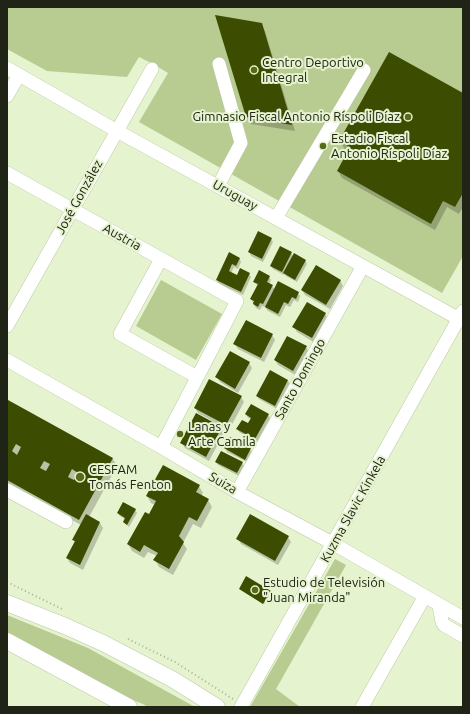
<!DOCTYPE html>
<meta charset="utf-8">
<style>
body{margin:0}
#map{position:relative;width:470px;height:714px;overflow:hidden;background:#e6f3cf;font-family:Ubuntu,sans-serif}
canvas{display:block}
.frame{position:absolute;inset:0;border:8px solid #202417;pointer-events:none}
</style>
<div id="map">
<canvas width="470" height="714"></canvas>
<div class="frame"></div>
</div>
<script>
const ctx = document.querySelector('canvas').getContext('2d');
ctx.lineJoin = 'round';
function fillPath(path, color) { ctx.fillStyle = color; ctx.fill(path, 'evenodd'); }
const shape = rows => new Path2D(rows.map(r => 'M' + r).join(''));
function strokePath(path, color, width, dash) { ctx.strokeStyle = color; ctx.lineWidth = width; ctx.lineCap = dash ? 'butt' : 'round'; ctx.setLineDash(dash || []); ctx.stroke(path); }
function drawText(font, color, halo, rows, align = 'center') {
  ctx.font = font + ' Ubuntu,sans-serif'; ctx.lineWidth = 4; ctx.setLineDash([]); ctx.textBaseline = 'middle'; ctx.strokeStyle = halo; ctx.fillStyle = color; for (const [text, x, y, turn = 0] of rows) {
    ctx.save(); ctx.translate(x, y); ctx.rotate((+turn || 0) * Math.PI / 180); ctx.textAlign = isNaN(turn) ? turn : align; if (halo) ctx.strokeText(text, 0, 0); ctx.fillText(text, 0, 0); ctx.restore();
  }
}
const green = shape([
 [7,7,463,7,463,256,442,293,139,122,168,73,155,65,139,57,127,77,47,71,7,49],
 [161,280,222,314,196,360,136,326],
 [335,559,346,565,276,689,300,707,250,707],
 [7,615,88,648,195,707,148,707,143,704,110,691,7,635]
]);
const shadow = shape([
 [261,24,265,31,295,131,251,124,247,117],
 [463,95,463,207,459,214,447,207,435,230,342,178,338,171,349,151,344,148,340,141],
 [271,239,273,242,263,262,251,256,249,252],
 [291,253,293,256,305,260,307,264,297,282,286,276,284,273,284,275,273,269,271,266],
 [230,254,239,258,241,262,238,269,234,267,231,273,237,276,249,274,251,277,243,295,219,284,217,280],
 [269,277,271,280,269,284,272,286,275,290,298,293,300,296,298,302,294,300,290,307,286,305,280,317,268,311,265,307,262,306,260,310,256,308,251,299,258,286,254,282],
 [340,280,343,286,330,309,305,295,302,290],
 [325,314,328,319,315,343,297,332,294,327],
 [272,335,275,340,264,362,238,349,235,344],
 [306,347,309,352,297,376,278,365,275,360],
 [230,352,249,363,252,368,238,393,220,382,217,377],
 [270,371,288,381,290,384,277,409,259,399,257,396],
 [241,397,244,402,229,430,198,413,195,408],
 [8,401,113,459,117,466,89,517,100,523,103,528,83,570,70,563,67,558,75,542,74,540,81,525,7,485],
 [251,405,268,415,270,418,257,442,239,432,238,429,248,424,251,419,248,418,246,414],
 [221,428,224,433,209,461,185,448,182,443],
 [225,448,250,449,252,452,247,462,227,452],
 [216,462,242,463,244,466,239,476,218,465],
 [199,486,203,493,201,496,208,500,212,507,201,528,193,524,183,543,187,549,173,575,159,567,155,560,157,556,148,552,144,558,132,551,128,544,149,516,155,505,151,503,147,496],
 [135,509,137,513,129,527,124,522,125,519,120,516,118,513],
 [288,537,291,542,278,565,241,544,238,539],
 [241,589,271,591,271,593,264,604]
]);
const building = shape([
 [215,15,262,23,292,125,246,117],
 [389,52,463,93,463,193,455,207,443,201,431,224,337,171,350,147,339,141],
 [258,231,272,238,262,259,248,252],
 [280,246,292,252,282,272,270,266],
 [229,252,240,258,236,266,232,264,229,271,237,275,240,268,250,273,241,292,216,280],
 [294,253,306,260,295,280,283,273],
 [316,265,341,280,326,305,301,290],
 [259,270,270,276,267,282,273,285,263,304,260,303,258,307,253,304,254,301,250,299,258,284,253,282],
 [278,281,299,292,296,299,292,297,288,304,284,302,278,314,265,307],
 [307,302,326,313,312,338,292,327],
 [246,320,273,334,261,358,233,344],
 [287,336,307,346,293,371,274,360],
 [230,351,250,362,235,389,215,377],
 [270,370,288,380,275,406,256,396],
 [209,379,242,396,226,425,194,408],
 [8,400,113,458,79,520,7,480],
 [16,444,21,447,17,455,12,451],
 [44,461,50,464,46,471,40,468],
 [72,469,78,473,74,480,68,477],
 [251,404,269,414,255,439,236,429,242,420,248,423,251,418,245,414],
 [196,413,222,427,206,457,180,443],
 [230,437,251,448,245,460,224,448],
 [221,451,243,462,237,473,215,462],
 [163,465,200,485,196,492,209,499,197,521,189,517,179,536,184,542,169,569,153,560,158,553,144,545,140,552,127,544,145,512,149,514,156,501,146,496],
 [123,502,136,509,127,525,123,522,125,518,117,513],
 [86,514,100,522,80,565,66,558,75,541,72,540],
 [250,514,289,536,275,561,236,539],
 [246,576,271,591,263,604,239,589]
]);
const path = shape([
 [7,582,62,609],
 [128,639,175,662,233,699]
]);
const minor = shape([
 [7,68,117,131,463,321],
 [7,96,19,75],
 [7,173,237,301,161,447],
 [218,186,241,143,219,64],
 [276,218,364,70],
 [161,259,120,334,197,377],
 [7,326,152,69],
 [7,360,161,447,237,492,334,544,463,618],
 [7,490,66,522],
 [237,492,363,266],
 [439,605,442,622,444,625,463,636],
 [241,707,463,311],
 [362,707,425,596]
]);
const major = shape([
 [7,603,65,626,103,643,172,679,217,707],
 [7,641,129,707]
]);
const markers = [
 [254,70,4,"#566a17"],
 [408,117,4,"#566a17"],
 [323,146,4,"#566a17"],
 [180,434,4,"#566a17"],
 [80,477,5,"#566a17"],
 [255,590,4,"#566a17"]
];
const poiNames = [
 ["Centro Deportivo",262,63],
 ["Integral",262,78],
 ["Gimnasio Fiscal Antonio Ríspoli Díaz",400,117,"right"],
 ["Estadio Fiscal",331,139],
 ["Antonio Ríspoli Díaz",331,154],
 ["Lanas y",188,427],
 ["Arte Camila",188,442],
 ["CESFAM",89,470],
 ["Tomás Fenton",89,485],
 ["Estudio de Televisión",263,583],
 ["\"Juan Miranda\"",263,598]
];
const streetNames = [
 ["Uruguay",235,195,29],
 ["José González",79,197,-61],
 ["Austria",122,237,29],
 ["Santo Domingo",300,379,-61],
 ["Suiza",223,483,30],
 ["Kuzma Slavic Kinkela",353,509,-61]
];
fillPath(green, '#b8cb91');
fillPath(shadow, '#0003');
fillPath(building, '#3c4c00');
strokePath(minor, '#bdc9a6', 14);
strokePath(major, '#bdc9a6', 17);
strokePath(path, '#a7b194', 2, [1, 3]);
strokePath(minor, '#fff', 13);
strokePath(major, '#fff', 16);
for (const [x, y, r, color] of markers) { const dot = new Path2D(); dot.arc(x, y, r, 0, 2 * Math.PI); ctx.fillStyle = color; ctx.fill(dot); strokePath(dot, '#e6f3cf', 1.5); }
drawText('13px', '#202417', '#e6f3cf', poiNames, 'left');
drawText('13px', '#202417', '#e6f3cf', streetNames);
</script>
